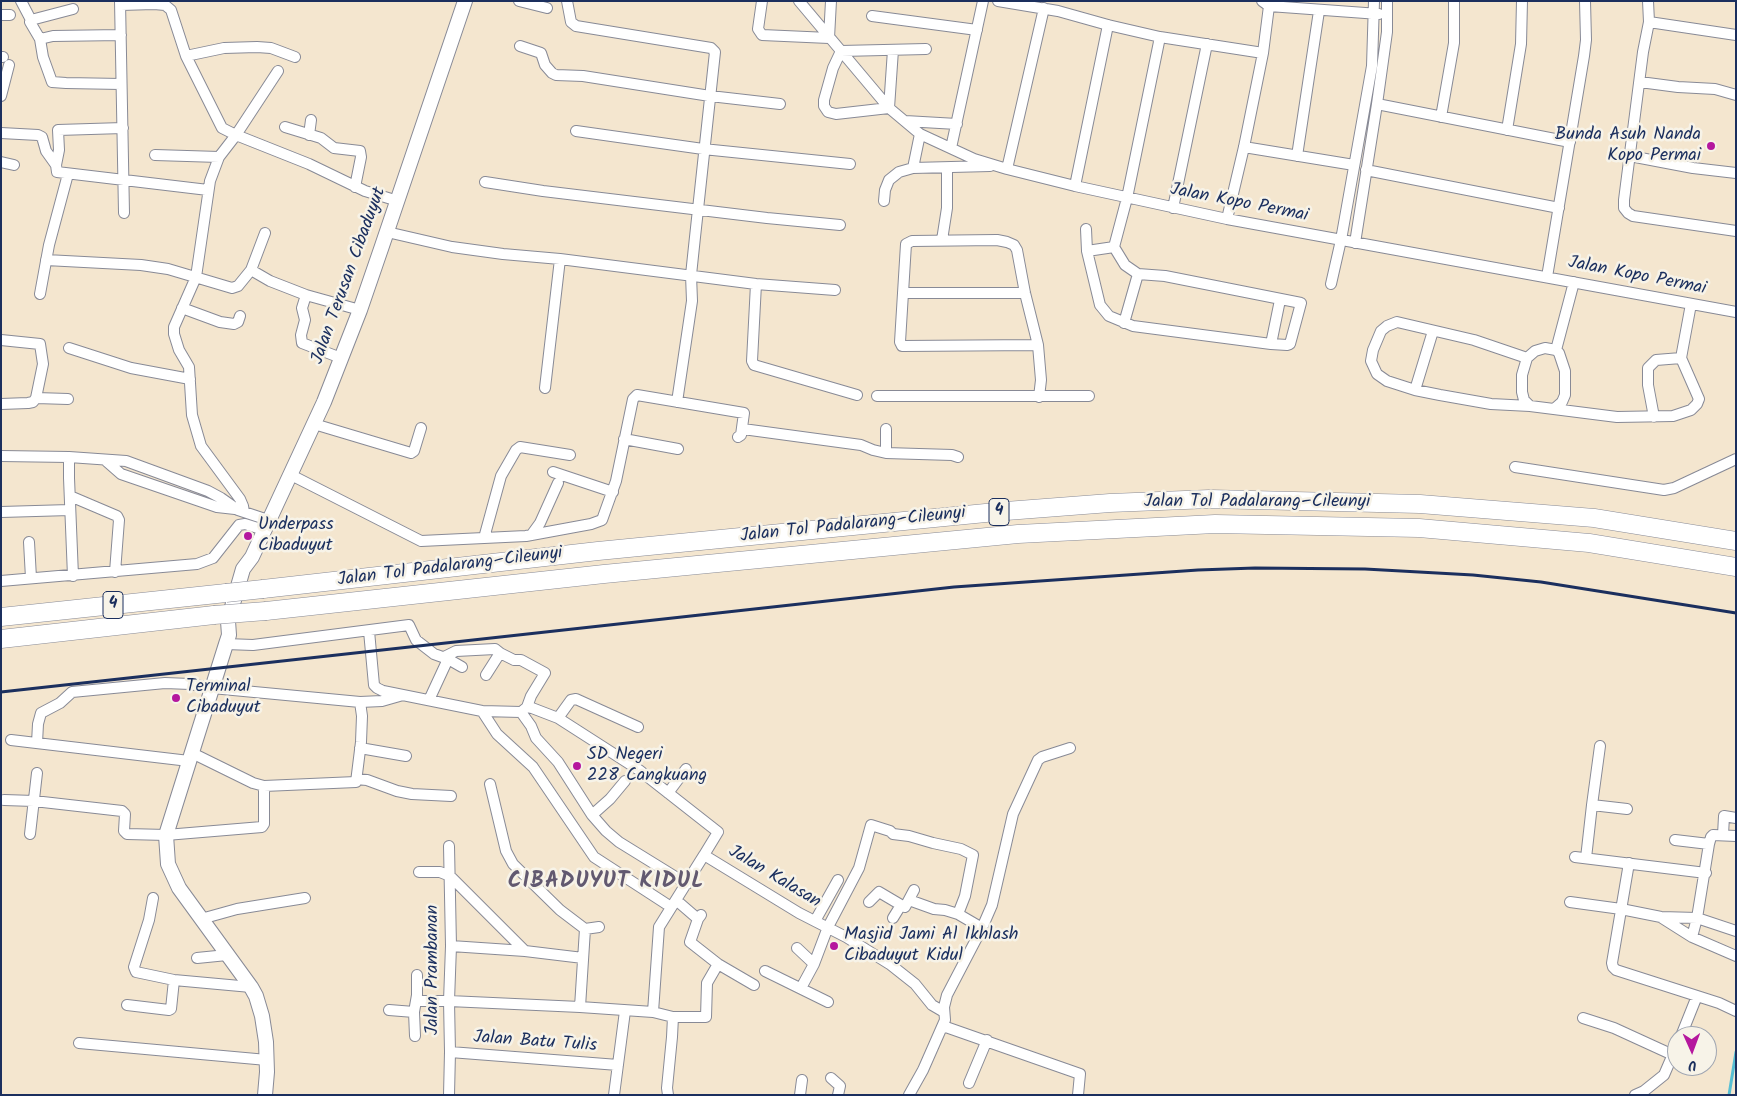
<!DOCTYPE html>
<meta charset="utf-8">
<style>
body{margin:0}
#map{position:relative;width:1737px;height:1096px;overflow:hidden;background:#f4e6cf;font-family:Kalam,sans-serif}
canvas{display:block}
.frame{position:absolute;inset:0;border:2px solid #1b2f5e;pointer-events:none}
.north{position:absolute;left:1667px;top:1026px;width:50px;height:50px;box-sizing:border-box;background:#f7f3e8;border:1px solid #9fa5b1;border-radius:50%;rotate:178deg;font-size:14px;font-weight:700;line-height:20px;text-align:center;color:#1b2f5e}
.north::after{content:'';display:block;margin:auto;width:18px;height:22px;background:#b5179e;clip-path:polygon(50% 0,100% 100%,50% 72%,0 100%)}
</style>
<div id="map">
<canvas width="1737" height="1096"></canvas>
<div class="frame"></div>
<div class="north">U</div>
</div>
<script>
const ctx = document.querySelector('canvas').getContext('2d');
ctx.lineJoin = 'round';
const shape = rows => new Path2D(rows.map(r => 'M' + r).join(''));
function strokePath(path, color, width, dash) { ctx.strokeStyle = color; ctx.lineWidth = width; ctx.lineCap = dash ? 'butt' : 'round'; ctx.setLineDash(dash || []); ctx.stroke(path); }
function drawText(font, color, halo, rows, align = 'center') {
  ctx.font = font + ' Kalam,sans-serif'; ctx.lineWidth = 5; ctx.setLineDash([]); ctx.textBaseline = 'middle'; ctx.strokeStyle = halo; ctx.fillStyle = color; for (const [text, x, y, turn = 0] of rows) {
    ctx.save(); ctx.translate(x, y); ctx.rotate((+turn || 0) * Math.PI / 180); ctx.textAlign = isNaN(turn) ? turn : align; if (halo) ctx.strokeText(text, 0, 0); ctx.fillText(text, 0, 0); ctx.restore();
  }
}
const stream = shape([
 [1729,1095,1736,1052]
]);
const minor = shape([
 [21,1,31,20],
 [120,1,124,213],
 [519,1,547,8],
 [567,1,571,22,576,26,711,48,715,52,695,237,691,275,692,301,677,402],
 [762,1,758,29,762,35,829,38,831,1],
 [799,1,889,108,920,134,974,159,1007,169,1075,186,1227,219,1736,312],
 [998,1,1058,11,1108,25,1160,37,1263,53],
 [1262,1,1269,6,1379,14],
 [1648,1,1649,22,1643,52,1624,200,1624,208,1628,213,1633,216,1736,231],
 [121,5,154,4,165,5,171,10,186,56,222,128,236,135,219,157,210,181,196,277,174,327,174,334,179,350,189,367,192,415,201,446,240,499,243,506,244,512],
 [73,9,31,20,30,22,40,39,43,57,52,82,66,83,121,84],
 [1,15,10,15],
 [872,16,977,30],
 [1649,22,1736,35],
 [40,39,53,36,121,35],
 [520,46,541,53,545,65,552,73,556,75,583,76,710,96,780,104],
 [893,50,889,108,836,114,828,112,824,106,824,100,833,68,841,51,926,49],
 [186,56,224,48,257,47,271,48,295,57],
 [1,57,3,57],
 [278,71,236,135,309,164,365,191,398,201],
 [1640,82,1678,87,1715,89,1736,95],
 [1,96,9,65],
 [1377,104,1570,142],
 [1441,117,1454,43,1454,1],
 [905,121,957,124],
 [285,127,321,138,334,148,360,151,361,157,355,187],
 [1507,130,1521,44,1522,1],
 [576,131,703,149,850,164],
 [1,133,38,135,42,137,46,151,56,165,57,172,208,190],
 [309,135,311,120],
 [1244,147,1354,165],
 [951,148,983,1],
 [155,155,219,157],
 [1297,156,1319,11],
 [1630,156,1693,168,1736,173],
 [1,162,14,165],
 [56,165,59,150,58,130,123,128],
 [913,168,920,134],
 [1007,169,1044,8],
 [1366,170,1559,208],
 [485,182,543,191,767,218,840,225],
 [1075,186,1108,25],
 [884,201,885,190,889,180,899,172,913,168,990,166],
 [1173,208,1207,44],
 [1227,219,1244,147,1263,53,1269,6],
 [1086,229,1087,251],
 [387,232,452,247,503,254,560,259,756,284,835,290],
 [942,240,947,208,947,168],
 [1355,243,1377,104,1387,32,1387,1],
 [1114,247,1087,251,1100,305,1109,316,1133,326,1271,344,1287,345,1290,344,1301,303,1165,276,1138,274,1125,265,1114,247,1127,198,1160,37],
 [46,260,141,265,168,269,232,288,238,286,251,270,265,233],
 [251,270,270,281,306,295,360,310],
 [1547,277,1584,56,1586,40,1585,1],
 [756,284,752,361,754,365,857,395],
 [1331,284,1341,240,1372,66,1374,1],
 [903,293,1025,293],
 [40,294,49,245,68,174],
 [306,295,302,308,305,320,301,335,302,343,341,358],
 [182,308,220,322,234,324,238,322,240,316],
 [1124,323,1138,274],
 [1,340,40,344,43,364,36,398],
 [1271,344,1280,300],
 [1038,345,902,346,900,342,906,244,912,241,997,240,1007,242,1014,245,1017,250,1025,293,1038,345,1041,380,1039,397],
 [69,348,131,368,190,379],
 [1556,350,1574,282],
 [1527,358,1474,340,1397,322,1387,326,1381,331,1373,350,1371,361,1377,374,1387,381,1415,390,1440,395,1491,404,1530,406,1617,417,1673,416,1691,410,1697,404,1699,399,1681,358,1691,304],
 [545,388,560,259],
 [1415,390,1433,331],
 [877,396,1089,396],
 [1,404,28,403,33,402,36,398,68,399],
 [1530,406,1524,400,1522,392,1522,375,1527,358,1535,351,1545,348,1556,350,1559,353,1565,371,1565,395,1562,402,1554,409],
 [1654,417,1648,385,1648,368,1656,360,1681,358],
 [314,424,411,453,414,451,421,428],
 [743,429,861,445,873,450,886,453,952,455,958,457],
 [624,439,678,449],
 [886,453,886,429],
 [1,456,69,457,126,461,208,491,221,498,238,510,268,520],
 [69,457,69,478,73,576],
 [105,460,121,474,217,507,235,509],
 [1515,467,1664,490,1674,488,1736,459],
 [553,472,613,492],
 [291,475,421,541,526,536,591,524,602,520,616,481,633,399,637,395,744,413,741,435,738,437],
 [70,496,117,516,119,520,115,572],
 [1,512,70,510],
 [532,534,540,523,558,483],
 [484,538,501,476,516,450,520,447,570,455],
 [29,542,31,578],
 [1,581,197,564,213,558,239,525,245,524,264,530],
 [369,631,374,685,377,688,383,691,482,711,521,712,527,707,532,708,558,718,639,770,718,832,704,855],
 [226,644,253,645,409,625,416,640,434,654,448,659,462,667],
 [500,653,514,660,521,660,545,673,531,696,527,707],
 [444,657,456,651,495,649,500,653,486,675],
 [429,700,448,659],
 [482,711,497,734,533,767,594,857,671,907],
 [521,712,531,726,536,738,558,762,592,815,606,831,619,842,687,884],
 [558,718,571,700,576,699,638,727],
 [11,740,189,761],
 [37,743,38,724,41,713,60,703,72,692,165,683,190,684,212,688,360,702,382,701,403,695],
 [1600,746,1592,805,1627,809],
 [360,748,406,756],
 [192,753,253,783,264,786,356,782,361,742,362,716,360,702],
 [356,779,367,780,397,791,412,794,451,796],
 [490,784,506,851,513,864,560,910,585,929,580,1007],
 [668,793,686,769],
 [4,800,34,801,122,811,125,814,124,831,127,834,166,835,262,827,264,824,264,786],
 [592,815,610,799,625,781],
 [30,834,37,773],
 [1723,835,1724,816,1736,818],
 [1675,840,1709,844,1697,918,1692,937],
 [1709,844,1711,837,1713,835,1736,836],
 [1575,857,1706,873],
 [1586,858,1592,805],
 [1629,863,1612,963,1613,967,1616,970,1719,1003,1736,1011],
 [419,872,440,872,450,876,525,951],
 [153,898,149,920,134,967,136,972,174,980,251,987],
 [676,900,698,919,701,915],
 [909,900,934,909,945,910,958,914,982,928],
 [869,902,879,892,901,905],
 [1570,902,1621,909,1661,917,1697,918,1736,931],
 [893,918,901,905,905,907,914,890],
 [1662,918,1692,937,1736,956],
 [201,919,237,909,305,898],
 [698,919,690,942,718,964,754,985],
 [815,921,838,880],
 [585,929,599,927],
 [451,946,525,951,583,958],
 [797,948,814,964,801,988],
 [197,958,227,955],
 [814,964,828,927,859,868,871,825,890,831,893,834,909,836,933,843,961,849,973,855,965,896,958,914],
 [765,971,828,1002],
 [416,1001,449,1001,580,1007,653,1012,673,1017,706,1017,707,983,718,964],
 [127,1005,169,1010,171,1009,174,980],
 [389,1010,414,1012],
 [653,1012,659,927,704,855,799,913,846,937,891,965,915,984,932,1005,944,1012],
 [1583,1018,1614,1028,1673,1055],
 [943,1026,1080,1074,1078,1095],
 [415,1036,414,1012,417,995,417,975],
 [1681,1036,1697,996],
 [79,1043,267,1060],
 [450,1052,618,1065],
 [831,1078,840,1086,838,1095],
 [969,1083,987,1040],
 [449,1095,450,1052,449,1001,451,946,449,846],
 [614,1095,625,1011],
 [668,1095,667,1088,672,1037,673,1017],
 [800,1095,802,1080],
 [909,1095,923,1070,945,1020,944,1007,947,995,982,928,992,905,1013,814,1038,760,1042,757,1070,748],
 [1635,1095,1644,1091,1664,1075,1677,1045]
]);
const secondary = shape([
 [265,1095,267,1072,266,1042,262,1016,256,996,251,987,179,888,168,864,166,835,226,644,229,635,228,621,243,569,252,557,324,402,360,310,382,246,465,1]
]);
const motorway = shape([
 [263,589,598,551,1006,511,1110,503,1210,499,1420,504,1594,518,1736,541],
 [266,611,604,574,1018,534,1215,524,1419,528,1589,543,1736,567],
 [1,617,226,593],
 [1,639,214,615]
]);
const rail = shape([
 [1,692,954,587,1198,570,1255,568,1365,569,1473,575,1541,582,1736,613]
]);
const motorwayBridge = shape([
 [226,593,263,589],
 [214,615,266,611]
]);
const markers = [
 [1711,146,5,"#b5179e"],
 [248,536,5,"#b5179e"],
 [176,698,5,"#b5179e"],
 [577,766,5,"#b5179e"],
 [834,946,5,"#b5179e"]
];
const shields = [
 [999,512,20],
 [113,605,20]
];
const shieldNames = [
 ["4",999,512],
 ["4",113,605]
];
const poiNames = [
 ["Bunda Asuh Nanda",1701,136,"right"],
 ["Kopo Permai",1701,157,"right"],
 ["Underpass",258,526],
 ["Cibaduyut",258,547],
 ["Terminal",186,688],
 ["Cibaduyut",186,709],
 ["SD Negeri",587,756],
 ["228 Cangkuang",587,777],
 ["Masjid Jami Al Ikhlash",844,936],
 ["Cibaduyut Kidul",844,957]
];
const streetNames = [
 ["Jalan Kopo Permai",1239,204,11],
 ["Jalan Terusan Cibaduyut",350,276,-70],
 ["Jalan Kopo Permai",1637,277,11],
 ["Jalan Tol Padalarang–Cileunyi",1257,503],
 ["Jalan Tol Padalarang–Cileunyi",853,526,-6],
 ["Jalan Tol Padalarang–Cileunyi",450,568,-7],
 ["Jalan Kalasan",774,878,31],
 ["Jalan Prambanan",434,970,-90],
 ["Jalan Batu Tulis",535,1043,4]
];
const districtNames = [
 ["CIBADUYUT KIDUL",606,883]
];
strokePath(stream, '#57bfd3', 3);
strokePath(minor, '#888a96', 12);
strokePath(secondary, '#888a96', 16);
strokePath(motorway, '#888a96', 19);
strokePath(minor, '#fff', 10);
strokePath(secondary, '#fff', 14);
strokePath(motorway, '#fff', 18);
strokePath(rail, '#1b2f5e', 3);
strokePath(motorwayBridge, '#888a96', 19, []);
strokePath(motorwayBridge, '#fff', 18);
for (const [x, y, r, color] of markers) { const dot = new Path2D(); dot.arc(x, y, r, 0, 2 * Math.PI); ctx.fillStyle = color; ctx.fill(dot); strokePath(dot, '#f7f3e8', 2); }
for (const [x, y, w] of shields) { const box = new Path2D(); box.roundRect(x - w / 2, y - 13.5, w, 27, 4); ctx.fillStyle = '#f7f3e8'; ctx.fill(box); strokePath(box, '#1b2f5e', 1); }
drawText('bold 16px', '#1b2f5e', null, shieldNames);
drawText('18px', '#1b2f5e', '#f7f3e8', poiNames, 'left');
drawText('18px', '#1b2f5e', '#f7f3e8', streetNames);
ctx.letterSpacing = '1px';
drawText('bold 22px', '#625970', '#f7f3e8', districtNames);
ctx.letterSpacing = '0px';
</script>
